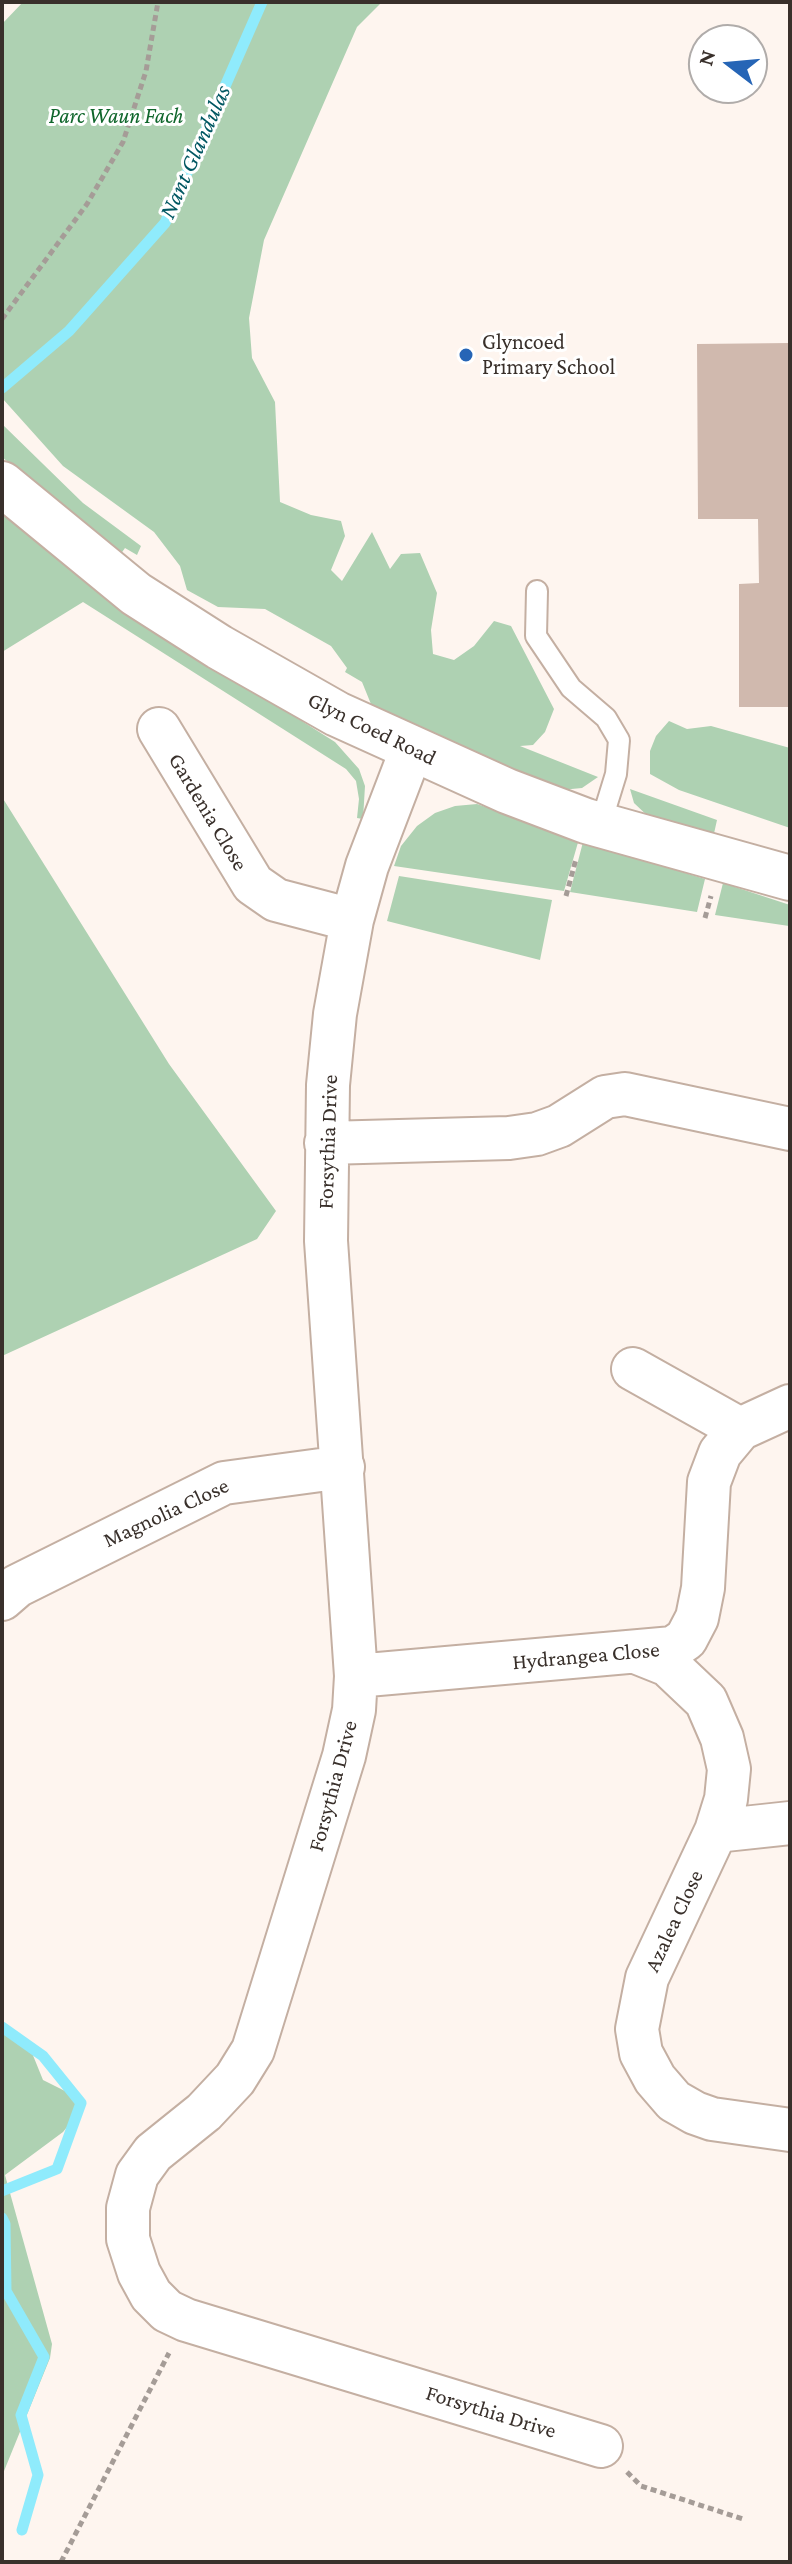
<!DOCTYPE html>
<style>
body{margin:0}
#map{position:relative;width:792px;height:2564px;overflow:hidden;background:#fef5ef;font-family:"Crimson Pro",serif}
canvas{display:block}
.frame{position:absolute;inset:0;border:4px solid #39302b;pointer-events:none}
.north{position:absolute;left:688px;top:24px;width:80px;height:80px;box-sizing:border-box;background:#fff;border:2px solid #b0acaa;border-radius:50%;rotate:286deg;font-size:22px;font-weight:700;line-height:32px;text-align:center;color:#39302b}
.north::after{content:'';display:block;margin:auto;width:28px;height:36px;background:#2665b6;clip-path:polygon(50% 0,100% 100%,50% 72%,0 100%)}
</style>
<div id="map">
<canvas width="792" height="2564"></canvas>
<div class="frame"></div>
<div class="north">N</div>
</div>
<script>
const ctx = document.querySelector('canvas').getContext('2d');
ctx.lineJoin = 'round';
function fillPath(path, color) { ctx.fillStyle = color; ctx.fill(path, 'evenodd'); }
const shape = rows => new Path2D(rows.map(r => 'M' + r).join(''));
function strokePath(path, color, width, dash) { ctx.strokeStyle = color; ctx.lineWidth = width; ctx.lineCap = dash ? 'butt' : 'round'; ctx.setLineDash(dash || []); ctx.stroke(path); }
function drawText(font, color, halo, rows, align = 'center') {
  ctx.font = font + ' "Crimson Pro",serif'; ctx.lineWidth = 6; ctx.setLineDash([]); ctx.textBaseline = 'middle'; ctx.strokeStyle = halo; ctx.fillStyle = color; for (const [text, x, y, turn = 0] of rows) {
    ctx.save(); ctx.translate(x, y); ctx.rotate((+turn || 0) * Math.PI / 180); ctx.textAlign = isNaN(turn) ? turn : align; if (halo) ctx.strokeText(text, 0, 0); ctx.fillText(text, 0, 0); ctx.restore();
  }
}
const green = shape([
 [23,2,382,2,357,27,264,240,249,318,252,358,275,402,280,502,311,515,341,521,345,536,331,570,342,581,372,532,390,569,401,554,420,553,437,593,431,630,433,654,454,660,474,646,494,621,511,626,554,709,545,732,533,745,520,746,598,777,582,788,561,790,499,767,373,709,362,682,345,672,347,668,331,646,265,609,218,607,187,590,180,566,154,532,63,466,2,398,2,24],
 [2,424,83,503,141,546,137,555,125,548,120,555,2,457],
 [2,512,96,591,335,742,359,769,365,786,363,819,357,818,359,799,356,781,346,769,83,602,2,652],
 [669,721,687,729,711,726,790,748,790,828,679,790,650,774,650,751,656,736],
 [630,789,717,820,713,838,653,821,634,803],
 [2,797,169,1064,276,1211,257,1239,2,1356],
 [477,804,579,839,564,891,394,866,401,846,417,826,435,813,455,806],
 [583,842,705,879,697,912,570,892],
 [399,876,552,900,540,960,387,921],
 [723,883,790,905,789,926,715,915],
 [2,2030,30,2048,43,2080,71,2094,76,2105,72,2121,63,2132,5,2175,52,2344,50,2358,2,2476]
]);
const stream = shape([
 [2,388,69,331,165,223,262,2],
 [2,2027,43,2056,81,2103,57,2169,2,2191],
 [2,2218,5,2224,6,2291,44,2357,21,2415,38,2475,22,2530]
]);
const building = shape([
 [790,343,790,707,739,707,739,584,759,583,758,519,698,519,697,344]
]);
const path = shape([
 [2,319,87,204,123,142,146,71,158,2],
 [566,896,576,859],
 [705,918,711,896],
 [627,2472,641,2486,743,2519],
 [61,2562,169,2353]
]);
const service = shape([
 [537,591,536,636,571,688,606,718,619,740,616,774,600,826]
]);
const minor = shape([
 [159,729,253,884,276,900,352,920],
 [411,751,367,866,352,920,335,1014,328,1085,326,1241,356,1676,354,1710,344,1756,253,2050,235,2079,204,2112,153,2153,137,2175,128,2208,128,2239,139,2273,151,2295,167,2311,186,2320,601,2446],
 [326,1143,509,1138,537,1134,559,1126,605,1097,625,1094,790,1129],
 [633,1369,740,1429,790,1406],
 [2,1599,17,1586,224,1483,343,1467],
 [638,1653,668,1665,706,1701,722,1738,729,1769,726,1799,716,1831,647,1978,637,2029,641,2053,655,2079,674,2101,695,2113,712,2119,790,2130],
 [356,1676,673,1648,686,1639,697,1618,703,1588,709,1482,720,1453,740,1429],
 [716,1831,790,1823]
]);
const tertiary = shape([
 [2,484,136,594,219,647,337,714,507,791,586,821,790,878]
]);
const markers = [
 [466,355,8,"#2665b6"]
];
const parkNames = [
 ["Parc Waun Fach",116,116]
];
const poiNames = [
 ["Glyncoed",482,342],
 ["Primary School",482,367]
];
const streetNames = [
 ["Glyn Coed Road",372,729,26],
 ["Gardenia Close",208,812,59],
 ["Forsythia Drive",328,1142,-88],
 ["Magnolia Close",166,1513,-25],
 ["Hydrangea Close",586,1656,-5],
 ["Forsythia Drive",333,1786,-75],
 ["Azalea Close",674,1921,-65],
 ["Forsythia Drive",491,2412,17]
];
const waterNames = [
 ["Nant Glandulas",195,152,-66]
];
fillPath(green, '#aed1b2');
strokePath(stream, '#8febfc', 11);
fillPath(building, '#d0b9ae');
strokePath(service, '#c4afa2', 24);
strokePath(minor, '#c4afa2', 46);
strokePath(tertiary, '#c4afa2', 48);
strokePath(path, '#a59c97', 5, [6, 4]);
strokePath(service, '#fff', 20);
strokePath(minor, '#fff', 42);
strokePath(tertiary, '#fff', 44);
for (const [x, y, r, color] of markers) { const dot = new Path2D(); dot.arc(x, y, r, 0, 2 * Math.PI); ctx.fillStyle = color; ctx.fill(dot); strokePath(dot, '#fff', 3); }
drawText('italic 22px', '#0f662b', '#fff', parkNames);
drawText('22px', '#39302b', '#fff', poiNames, 'left');
drawText('22px', '#39302b', '#fff', streetNames);
drawText('italic 24px', '#005762', '#fff', waterNames);
</script>
